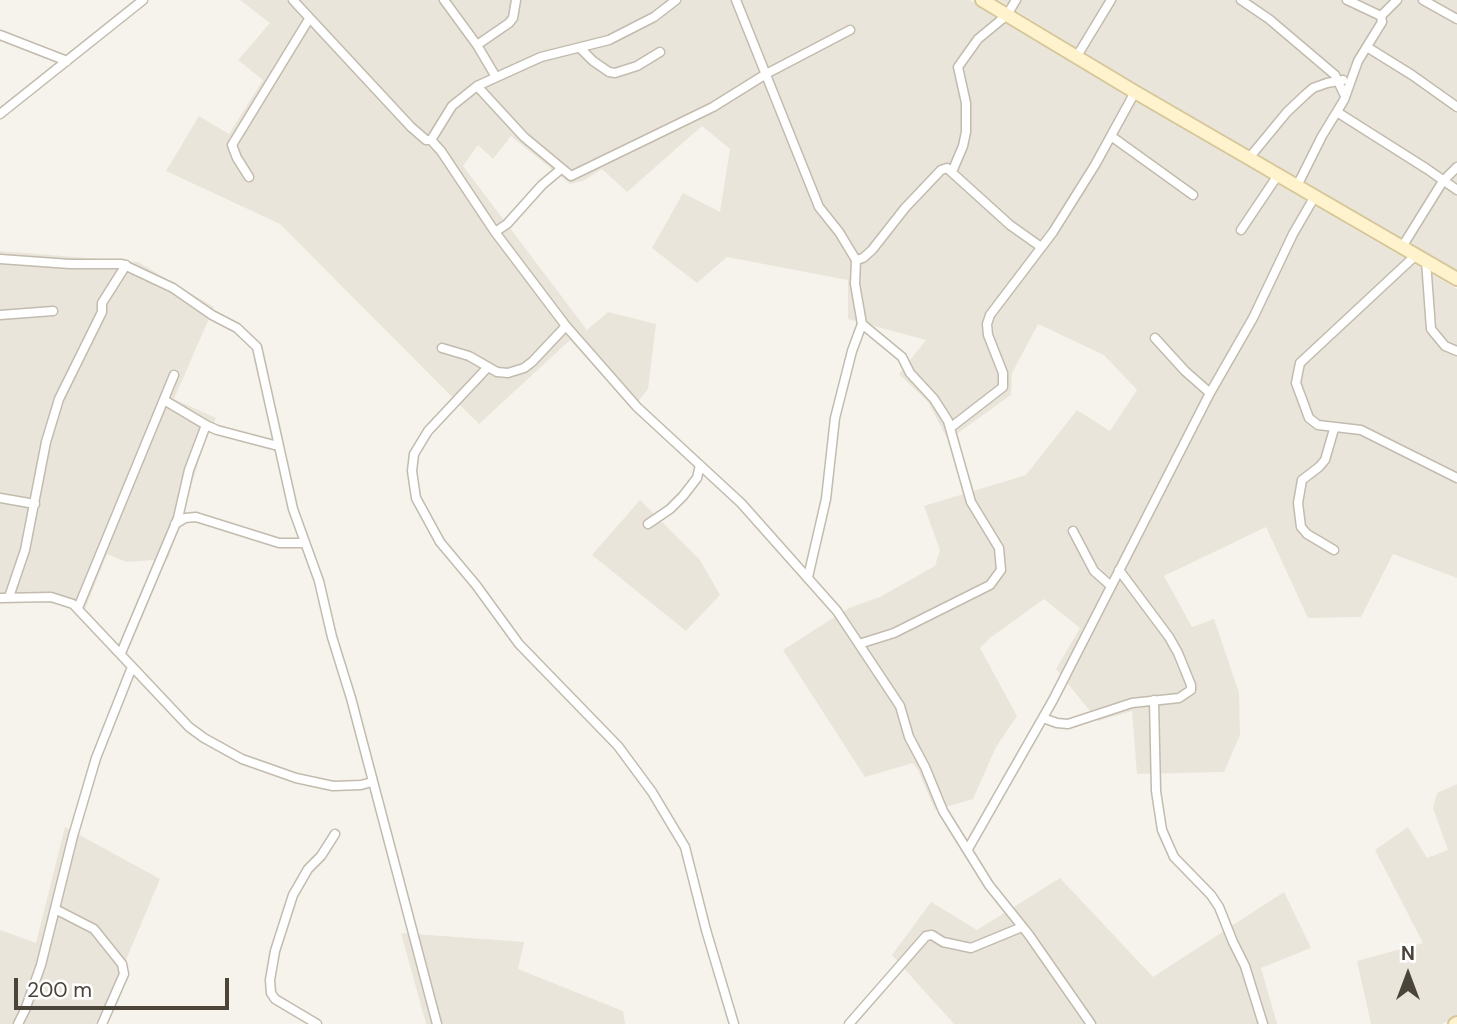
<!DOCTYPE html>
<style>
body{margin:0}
#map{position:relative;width:1457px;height:1024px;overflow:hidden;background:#f6f3ec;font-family:"DM Sans",sans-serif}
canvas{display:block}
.north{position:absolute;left:1373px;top:940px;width:70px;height:70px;-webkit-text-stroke:5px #fff;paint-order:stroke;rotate:0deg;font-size:19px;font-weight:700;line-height:28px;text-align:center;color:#4b4439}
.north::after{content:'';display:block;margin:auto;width:24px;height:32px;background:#4b4439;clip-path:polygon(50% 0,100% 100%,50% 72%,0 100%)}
.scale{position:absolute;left:14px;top:978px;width:215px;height:32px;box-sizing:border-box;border:4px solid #4b4439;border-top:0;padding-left:9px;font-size:21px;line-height:24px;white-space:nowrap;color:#4b4439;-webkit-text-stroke:5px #fff;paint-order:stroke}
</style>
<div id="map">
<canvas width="1457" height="1024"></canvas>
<div class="north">N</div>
<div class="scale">200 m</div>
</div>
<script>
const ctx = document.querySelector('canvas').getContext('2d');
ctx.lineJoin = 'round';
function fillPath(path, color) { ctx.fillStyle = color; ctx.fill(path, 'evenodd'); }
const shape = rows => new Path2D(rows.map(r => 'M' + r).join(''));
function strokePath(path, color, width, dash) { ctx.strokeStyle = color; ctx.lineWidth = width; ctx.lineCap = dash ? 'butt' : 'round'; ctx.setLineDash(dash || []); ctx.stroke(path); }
const residential = shape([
 [240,0,970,0,1195,136,1457,289,1457,578,1393,554,1361,617,1308,618,1266,527,1164,576,1192,627,1214,619,1239,693,1240,735,1224,772,1137,774,1132,711,1098,721,1056,669,1080,628,1044,599,990,638,980,648,1017,716,996,747,973,799,935,810,918,770,913,763,865,777,783,650,849,608,880,597,935,566,940,550,924,506,1026,475,1077,410,1110,431,1137,390,1104,355,1038,324,1012,373,1011,395,948,440,928,402,899,374,926,340,848,319,848,280,727,257,697,283,652,248,683,193,720,212,730,149,702,126,627,192,602,169,583,181,570,184,511,136,493,159,478,145,463,166,587,330,608,312,656,324,648,389,632,409,570,340,479,424,280,224,166,171,199,116,229,134,263,80,238,60,270,23],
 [999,0,1457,0,1457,270,1136,84],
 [0,251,138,262,214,307,174,399,216,418,207,435,168,559,127,562,107,554,85,609,79,615,69,607,51,602,0,602],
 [640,500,700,560,720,595,686,631,592,555],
 [1457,784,1457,1017,1442,1024,1371,1024,1357,961,1423,943,1375,850,1408,827,1427,858,1448,850,1433,808,1437,793],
 [65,827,160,879,115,986,95,1024,0,1024,0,930,36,943],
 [1060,878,1153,977,1284,892,1311,948,1261,968,1277,1024,954,1024,892,955,931,902,977,930],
 [401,933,524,942,518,969,623,1011,625,1024,426,1024]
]);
const street = shape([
 [293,0,411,127,426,140,431,140,441,151,495,232,566,326,637,407,741,503,837,611,900,706,909,737,925,767,943,811,989,885,1029,935,1091,1024],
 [444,0,477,45,496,77],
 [736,0,819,207,839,232,856,260,855,284,862,324,902,357,910,373,934,399,948,421,971,502,999,548,1001,570,990,585,894,633,859,644],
 [1241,0,1269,19,1335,75,1345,96],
 [1347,0,1381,16],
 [1423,0,1457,19],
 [0,35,67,61],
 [477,45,509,23,513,18,516,0],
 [1367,47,1412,75,1457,107],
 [580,48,593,61,609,72,615,73,637,66,660,52],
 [1077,56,1111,0],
 [477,86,524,137,571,176,713,107,766,74,850,30],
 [1337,112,1427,169,1457,190],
 [0,114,143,0],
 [1111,136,1193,195],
 [431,140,452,106,477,86,541,57,609,40,654,17,676,0],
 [1249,158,1287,112,1305,95,1313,88,1327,83,1343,80],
 [952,172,963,146,966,132,966,103,958,67,978,39,1007,15,1016,0],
 [249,177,237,158,232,145,309,19],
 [1297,186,1322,136,1344,100,1358,61,1382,22,1381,16,1397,0],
 [1241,230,1278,175],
 [495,232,507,224,542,185,561,169],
 [1402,247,1443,181,1457,167],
 [1416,255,1300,363,1296,383,1309,418,1318,425,1361,430,1457,478],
 [0,259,70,264,122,264,173,288,212,315,237,328,257,347,293,509,319,581,332,637,351,698,437,1024],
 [856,260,863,258,872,250,905,208,941,170,947,168,1010,225,1041,247],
 [1426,261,1431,329,1445,346,1457,351],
 [0,315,53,311],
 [1155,338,1185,371,1210,393],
 [442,348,469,356,497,372,508,373,524,368,532,362,566,326],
 [488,367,428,431,414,454,412,471,416,498,440,542,476,585,519,644,618,746,652,792,685,847,706,930,734,1024],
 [164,400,206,425],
 [950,428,1003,387,1003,373,988,335,987,324,990,315,1053,232,1095,165,1135,92],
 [1334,429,1325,460,1319,467,1302,480,1298,503,1301,527,1307,534,1334,550],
 [0,498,35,504],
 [175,524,185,518,196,517,279,543,305,543],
 [648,524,670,509,683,496,697,478,700,465],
 [1073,531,1094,571,1111,586],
 [808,577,826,499,835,418,852,351,862,324],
 [9,597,25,550,46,442,59,399,102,312,102,303,126,265],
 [0,598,51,597,73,604,189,727,204,738,242,759,296,778,333,786,361,785,372,782],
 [78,608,174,375],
 [121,653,178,518,189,470,206,425,217,430,278,446],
 [1154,700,1156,791,1162,830,1174,857,1211,895,1219,907,1233,942,1245,966,1263,1024],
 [1043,718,1057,723,1068,724,1132,703,1179,698,1191,690,1191,685,1178,653,1169,637,1119,570],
 [968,849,1053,700,1210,393,1253,318,1293,234,1315,196],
 [55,909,94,929,122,964,124,974,102,1024],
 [18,1024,25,1010,41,965,73,836,96,758,132,667],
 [317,1024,275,999,271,993,270,980,275,951,293,895,308,869,321,856,335,834],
 [849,1024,926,936,932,935,943,942,971,948,1022,927]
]);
const secondary = shape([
 [982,0,1135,92,1457,279],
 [1455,1024,1457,1023]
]);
fillPath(residential, '#eae5da');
strokePath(street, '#c2bbae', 11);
strokePath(secondary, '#d6c79b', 16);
strokePath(street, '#fff', 8);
strokePath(secondary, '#fff3cd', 12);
</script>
